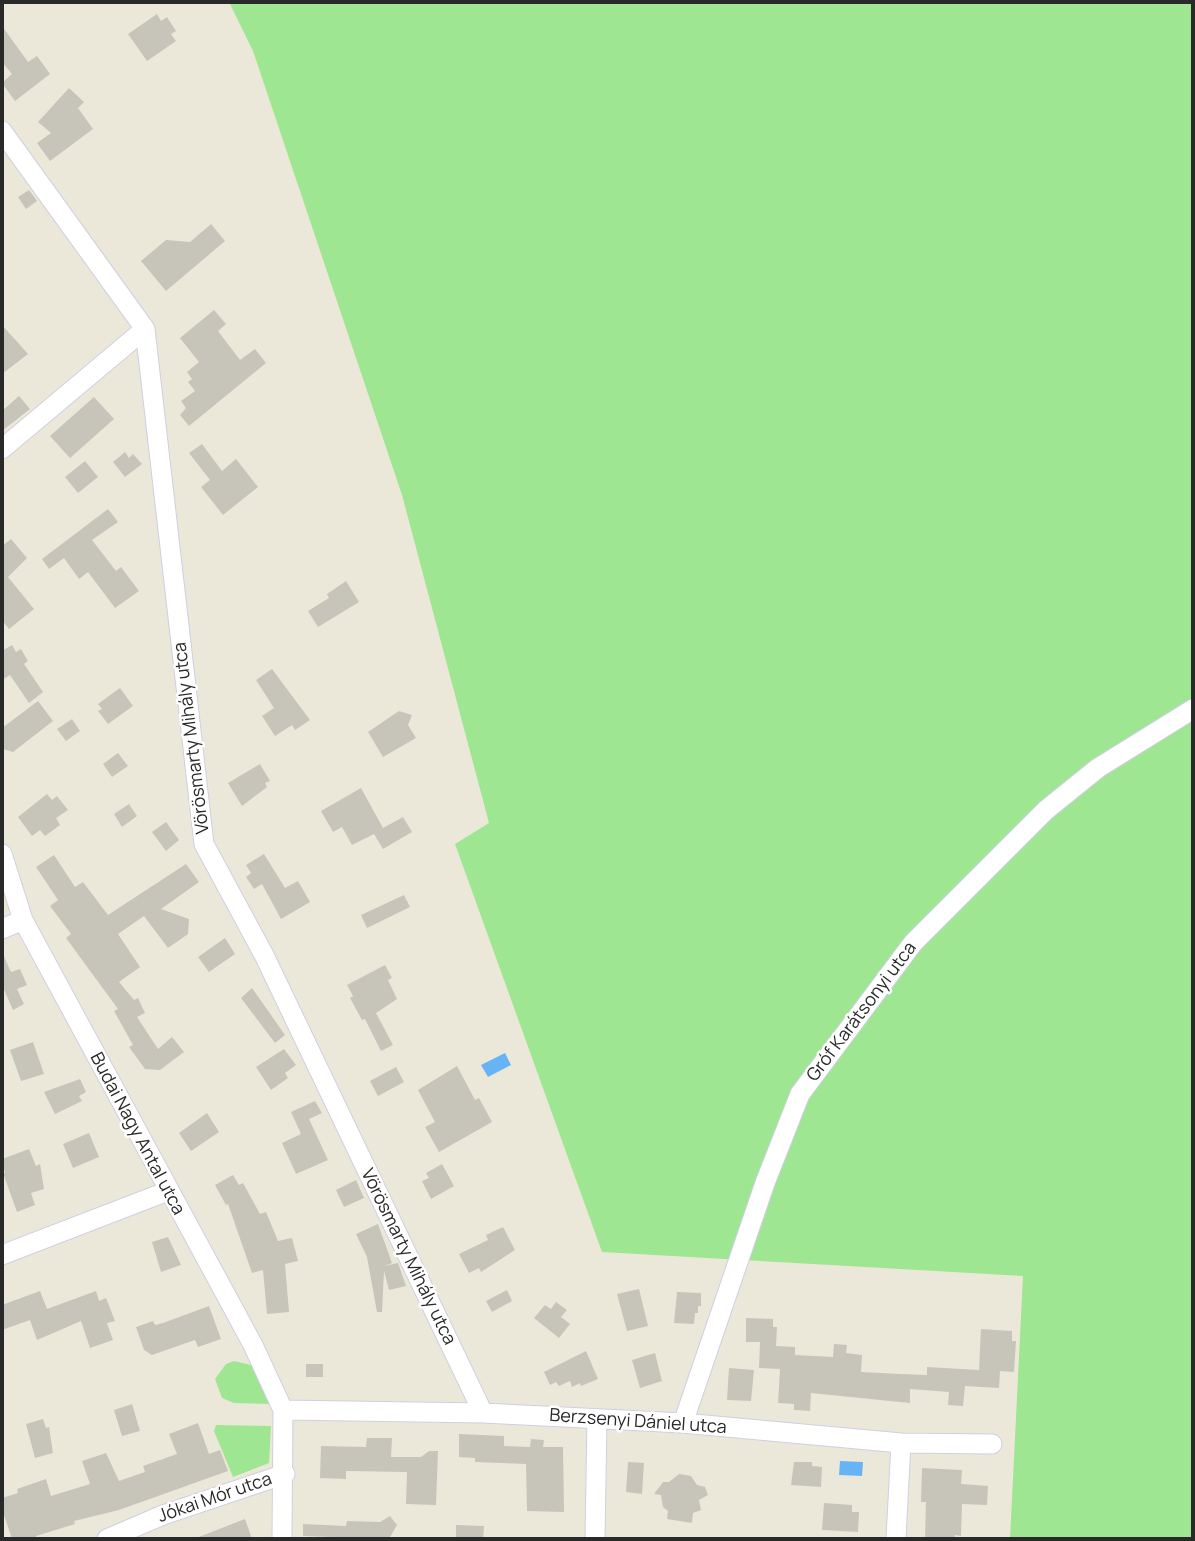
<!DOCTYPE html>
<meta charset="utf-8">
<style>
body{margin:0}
#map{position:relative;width:1195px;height:1541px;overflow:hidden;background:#ece8d9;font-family:Manrope,sans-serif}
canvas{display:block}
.frame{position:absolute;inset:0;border:4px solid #292929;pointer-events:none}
</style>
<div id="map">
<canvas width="1195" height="1541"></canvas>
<div class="frame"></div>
</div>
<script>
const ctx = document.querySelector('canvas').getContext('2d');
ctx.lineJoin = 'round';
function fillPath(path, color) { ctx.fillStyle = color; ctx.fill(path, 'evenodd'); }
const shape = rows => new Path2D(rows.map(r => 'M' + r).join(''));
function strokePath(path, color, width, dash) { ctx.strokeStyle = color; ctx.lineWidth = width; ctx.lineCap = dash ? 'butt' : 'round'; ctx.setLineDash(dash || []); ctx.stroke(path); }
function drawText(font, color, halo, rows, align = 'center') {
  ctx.font = font + ' Manrope,sans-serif'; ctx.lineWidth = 5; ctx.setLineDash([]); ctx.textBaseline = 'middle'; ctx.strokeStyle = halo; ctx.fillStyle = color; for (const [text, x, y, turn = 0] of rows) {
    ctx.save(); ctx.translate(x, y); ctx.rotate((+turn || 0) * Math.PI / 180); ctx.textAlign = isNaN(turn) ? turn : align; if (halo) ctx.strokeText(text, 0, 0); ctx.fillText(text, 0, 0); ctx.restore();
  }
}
const green = shape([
 [229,2,1193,2,1193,1539,1010,1539,1023,1276,602,1252,455,844,489,823,402,495,253,51],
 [234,1361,251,1365,256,1371,271,1404,234,1403,222,1398,215,1379,226,1364],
 [216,1425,271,1426,269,1463,233,1477,214,1431]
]);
const water = shape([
 [505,1053,511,1065,488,1077,481,1065],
 [840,1461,863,1462,862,1476,839,1475]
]);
const building = shape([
 [157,14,161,21,167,17,176,31,171,34,176,41,147,61,128,34],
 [2,26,28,62,37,56,50,74,15,101,2,83,12,74,2,62],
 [69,88,84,102,78,108,93,129,50,161,37,143,51,133,38,122],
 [29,190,37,201,26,209,18,197],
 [211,224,225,241,166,291,141,261,166,240,190,242],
 [214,310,226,324,218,331,240,360,255,349,266,363,189,426,180,415,186,408,181,401,195,391,188,382,192,379,187,372,199,362,180,338],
 [2,325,28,354,2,374],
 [19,396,30,409,2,431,2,411],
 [94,397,114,419,70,458,50,436],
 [202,444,222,471,236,459,258,487,223,515,201,487,210,480,189,453],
 [125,452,129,458,133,454,142,464,125,477,113,462],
 [85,461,98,477,78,493,65,477],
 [108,509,118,522,92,540,116,571,121,567,139,591,115,608,88,572,79,579,64,558,49,569,42,559],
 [11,539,27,558,8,577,34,609,9,629,2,620,2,546],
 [346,581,359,602,318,627,308,611,329,598,327,594],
 [12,645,16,652,21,649,28,661,24,664,43,692,29,703,10,675,2,680,2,651],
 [272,669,310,720,295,730,292,725,275,736,262,716,274,708,256,680],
 [120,688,133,706,108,724,98,711,102,709,98,704],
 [38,701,53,721,13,752,3,749,2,728],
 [399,711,412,715,408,725,416,738,383,757,368,732],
 [72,719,80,731,66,741,57,729],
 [118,753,128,766,112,777,103,764],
 [260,764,270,781,265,783,267,787,242,806,228,783],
 [361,788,383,828,403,817,412,832,383,849,374,834,352,845,342,827,333,832,321,811],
 [47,794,52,800,57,796,68,810,56,818,60,825,45,836,40,830,32,836,18,817],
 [129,804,137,816,122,827,114,814],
 [166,822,179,840,166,851,152,832],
 [264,854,285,888,298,881,310,902,281,919,262,884,254,889,246,877,251,873,246,865],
 [54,855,75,887,83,882,108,915,186,864,199,882,161,909,189,919,188,934,168,948,144,916,118,934,140,967,119,982,134,1000,138,998,145,1013,137,1017,158,1049,172,1037,184,1052,160,1070,145,1069,129,1047,133,1045,114,1011,118,1009,66,938,71,934,50,906,58,900,36,867],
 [404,895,410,907,367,928,361,915],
 [225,938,235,954,209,972,198,957],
 [2,952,11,972,20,969,27,985,17,989,24,1004,13,1010,2,985],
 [385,965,392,978,388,980,397,999,376,1013,393,1045,381,1051,365,1019,362,1020,350,998,353,996,347,985],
 [252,988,285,1035,275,1043,241,998],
 [33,1042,44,1074,21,1081,10,1050],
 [284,1049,296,1065,285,1073,288,1078,271,1090,256,1067],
 [457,1066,475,1100,479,1098,492,1122,439,1152,425,1127,435,1122,418,1090],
 [396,1067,404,1082,378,1096,370,1081],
 [80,1079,86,1092,79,1096,82,1101,55,1114,44,1092],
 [315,1101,322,1113,309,1119,328,1160,296,1174,282,1143,301,1134,291,1112],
 [207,1113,219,1132,191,1151,179,1133],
 [89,1133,99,1157,73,1168,63,1144],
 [29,1149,36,1166,40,1164,44,1189,31,1193,35,1205,17,1212,3,1173,5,1173,2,1159],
 [442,1164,454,1186,431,1199,422,1181,429,1178,426,1173],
 [233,1175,239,1185,243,1183,260,1214,266,1212,278,1241,292,1238,298,1261,285,1264,289,1312,267,1314,263,1270,252,1273,228,1204,226,1205,215,1185],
 [356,1180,364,1198,344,1207,336,1190],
 [378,1224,392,1263,384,1266,398,1263,406,1286,389,1290,384,1271,382,1312,377,1312,367,1257,356,1234],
 [503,1227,515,1250,481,1272,479,1268,469,1273,459,1254,488,1240,486,1235],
 [168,1237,181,1265,161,1272,152,1242],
 [639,1289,648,1326,627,1331,617,1294],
 [507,1290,512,1301,492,1312,486,1301],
 [40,1291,47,1309,96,1291,99,1301,106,1298,115,1321,107,1323,113,1340,90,1348,81,1321,37,1340,30,1320,2,1330,2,1305],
 [677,1292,701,1293,701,1306,698,1306,698,1313,695,1313,694,1324,674,1323],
 [556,1302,567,1310,561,1317,570,1324,559,1338,534,1318,545,1305,551,1309],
 [209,1306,221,1339,198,1347,195,1340,152,1355,144,1350,136,1327,153,1321,155,1325,163,1323],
 [746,1318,773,1319,773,1327,777,1327,776,1346,795,1347,795,1355,833,1357,834,1344,847,1345,846,1353,862,1355,861,1372,900,1374,927,1375,927,1367,979,1370,981,1329,1012,1331,1012,1341,1016,1341,1014,1372,1000,1371,999,1388,965,1386,963,1406,948,1405,949,1392,910,1389,910,1403,811,1393,810,1411,794,1410,794,1404,778,1403,780,1369,759,1368,760,1342,746,1342],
 [586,1351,598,1379,581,1386,580,1383,572,1387,570,1381,559,1386,556,1382,550,1385,544,1372],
 [655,1353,662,1381,640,1388,632,1360],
 [306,1364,323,1364,323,1377,306,1377],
 [729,1368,754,1370,751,1401,727,1400],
 [132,1404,140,1431,122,1436,114,1410],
 [43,1419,46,1428,49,1427,53,1453,35,1458,26,1424],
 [198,1423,209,1454,220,1450,228,1471,119,1510,74,1521,75,1524,36,1536,37,1539,12,1539,2,1509,2,1498,18,1493,17,1489,46,1479,51,1496,90,1484,82,1461,106,1453,119,1481,145,1472,143,1466,177,1454,169,1434],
 [459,1434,504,1436,504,1446,530,1447,531,1439,544,1440,543,1447,563,1447,564,1512,527,1511,526,1464,475,1462,475,1458,459,1457],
 [367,1438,392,1438,391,1457,421,1457,429,1451,438,1451,436,1505,406,1504,407,1472,346,1471,346,1479,320,1478,321,1446,366,1447],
 [628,1462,644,1463,642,1494,626,1492],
 [794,1462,812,1462,812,1466,822,1467,821,1487,791,1485],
 [922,1468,962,1470,961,1484,988,1486,987,1505,962,1504,961,1536,955,1535,955,1539,925,1539,926,1502,921,1502],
 [679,1474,691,1476,697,1485,705,1487,708,1495,699,1500,701,1510,693,1513,692,1523,667,1519,668,1511,663,1507,661,1495,654,1494,663,1482,669,1482],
 [824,1503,852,1505,852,1512,859,1512,858,1532,822,1530],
 [390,1516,397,1525,389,1539,303,1536,303,1524,346,1526,347,1521,380,1522],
 [245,1519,252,1539,196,1539,196,1538],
 [456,1525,484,1526,483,1539,456,1539]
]);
const minor = shape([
 [2,131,145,329,204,844,264,955,483,1413],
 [2,449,145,329],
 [2,854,23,920,253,1345,283,1410,282,1539],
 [2,929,23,920],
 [2,1255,168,1191],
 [283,1410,483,1413,683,1423,901,1443,992,1444],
 [683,1423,765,1183,800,1094,913,943,1046,810,1098,768,1193,709],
 [107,1539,163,1515,285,1474],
 [595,1539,597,1419],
 [896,1539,901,1443]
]);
const streetNames = [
 ["Vörösmarty Mihály utca",192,738,-97],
 ["Gróf Karátsonyi utca",862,1012,-53],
 ["Budai Nagy Antal utca",137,1134,62],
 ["Vörösmarty Mihály utca",408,1257,64],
 ["Berzsenyi Dániel utca",638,1422,4],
 ["Jókai Mór utca",215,1498,-19]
];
fillPath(green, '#9ee692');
fillPath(water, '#66b3f5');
fillPath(building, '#c7c4b9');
strokePath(minor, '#cfcfe3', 21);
strokePath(minor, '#fff', 19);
drawText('18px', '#292929', '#fff', streetNames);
</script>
